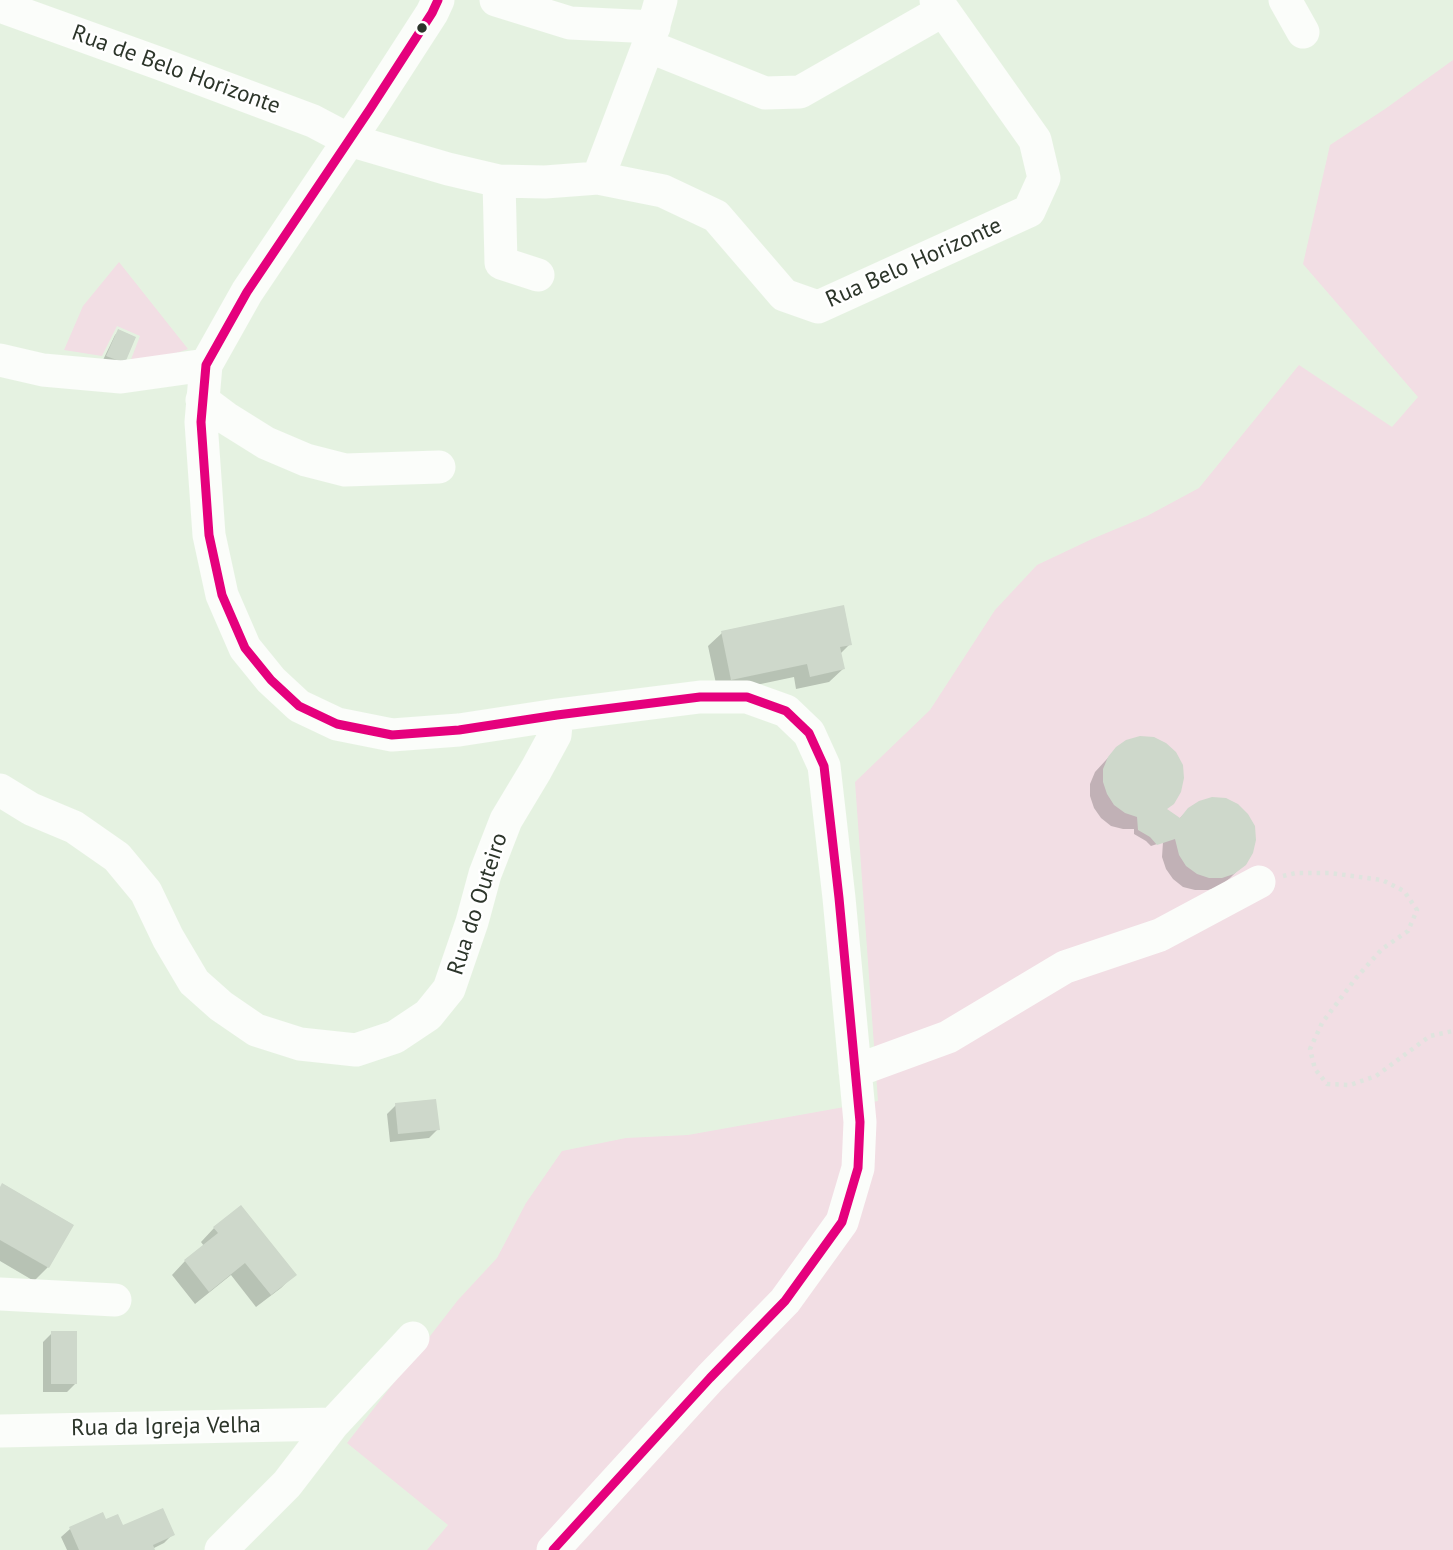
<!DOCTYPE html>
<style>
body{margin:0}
canvas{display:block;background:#e5f2e1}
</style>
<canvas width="1453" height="1550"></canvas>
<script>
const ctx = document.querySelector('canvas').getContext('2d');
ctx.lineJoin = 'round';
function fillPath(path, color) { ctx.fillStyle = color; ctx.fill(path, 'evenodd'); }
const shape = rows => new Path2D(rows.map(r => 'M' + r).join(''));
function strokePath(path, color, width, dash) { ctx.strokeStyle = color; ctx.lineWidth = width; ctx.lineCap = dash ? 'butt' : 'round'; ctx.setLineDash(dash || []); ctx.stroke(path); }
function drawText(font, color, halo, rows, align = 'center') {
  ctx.font = font + ' "PT Sans",sans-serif'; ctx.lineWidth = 5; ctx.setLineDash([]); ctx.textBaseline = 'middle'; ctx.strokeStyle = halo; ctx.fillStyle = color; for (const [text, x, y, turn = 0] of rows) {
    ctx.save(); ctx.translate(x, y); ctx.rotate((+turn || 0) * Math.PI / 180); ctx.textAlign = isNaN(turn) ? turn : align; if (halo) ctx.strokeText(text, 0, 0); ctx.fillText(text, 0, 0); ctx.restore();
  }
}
const green = shape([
 [1453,60,1453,1550,427,1550,448,1525,347,1443,458,1300,497,1258,526,1203,562,1151,626,1138,688,1135,878,1101,855,782,930,710,995,610,1037,565,1092,539,1147,516,1199,488,1299,365,1392,427,1418,397,1303,264,1330,145,1385,109],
 [119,262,188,349,159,359,130,362,140,336,117,326,102,356,64,350,83,306]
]);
const shadow = shape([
 [119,331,123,362,103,360,115,335],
 [722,633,850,644,840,654,843,669,829,682,796,689,794,677,718,693,708,646],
 [1117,748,1165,810,1178,820,1189,809,1244,864,1230,878,1219,887,1208,890,1195,890,1183,887,1173,879,1166,869,1162,857,1163,842,1151,846,1146,841,1134,834,1134,829,1123,829,1111,826,1101,818,1094,808,1090,796,1090,784,1095,772],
 [396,1105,438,1129,429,1138,390,1142,387,1114],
 [0,1188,48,1267,34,1281,0,1261],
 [214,1228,294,1275,281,1288,256,1307,231,1275,195,1304,172,1275,185,1261,204,1246,201,1242],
 [52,1333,76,1383,67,1392,43,1392,43,1342],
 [105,1522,122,1527,173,1534,164,1543,152,1549,153,1550,67,1550,61,1537,70,1529]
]);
const building = shape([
 [118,329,136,337,125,363,106,356],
 [844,605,852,645,840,647,845,669,810,677,807,664,731,680,721,631],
 [1140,736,1154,737,1166,743,1176,752,1183,765,1184,778,1181,792,1174,804,1167,809,1180,818,1188,808,1199,801,1212,797,1226,798,1238,804,1248,814,1255,826,1256,840,1253,853,1246,865,1234,874,1222,878,1209,878,1197,874,1186,866,1179,855,1175,839,1157,845,1150,837,1138,830,1137,817,1125,813,1114,805,1107,794,1103,782,1103,769,1108,757,1116,747,1126,740],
 [436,1099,440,1130,398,1134,395,1103],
 [2,1183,74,1225,49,1268,0,1240,0,1187],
 [241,1205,297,1275,271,1295,245,1263,209,1292,184,1260,218,1233,213,1227],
 [51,1331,77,1331,77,1384,51,1384],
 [163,1508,175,1535,153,1545,155,1550,79,1550,69,1527,103,1512,106,1519,118,1514,123,1525]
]);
const path = shape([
 [1283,876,1296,873,1330,873,1382,880,1404,891,1417,910,1408,931,1382,949,1356,978,1322,1023,1310,1049,1315,1069,1327,1084,1350,1085,1376,1076,1430,1036,1453,1031]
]);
const minor = shape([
 [438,0,432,13,370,109,247,292,206,365,201,422,209,535,222,595,245,648,271,680,299,706,337,724,392,735,459,730,557,715,700,697,747,697,786,711,809,733,824,766,839,898,860,1122,858,1168,842,1222,785,1301,710,1378,553,1550],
 [496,0,570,23,654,27],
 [1285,0,1303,32],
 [0,6,161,64,313,121,349,140,448,169,499,181,545,182,598,178,663,191,716,216,784,295,818,307,1029,211,1044,178,1035,140,936,0],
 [648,46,765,93,800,92,942,11],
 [598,178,648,46,661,0],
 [499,181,501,263,538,275],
 [0,360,43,370,121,377,206,365],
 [202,400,226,418,266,443,306,460,345,470,439,467],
 [0,790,31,809,74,827,117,857,146,892,168,938,194,982,221,1006,256,1030,300,1044,356,1050,395,1037,428,1015,449,989,472,922,485,874,506,820,536,770,555,735,557,715],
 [855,1071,948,1037,1065,967,1160,935,1259,882],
 [0,1294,115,1300],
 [0,1431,333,1424],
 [221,1550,287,1484,333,1424,413,1338]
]);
const bus1 = shape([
 [438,0,432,13,370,109,247,292,206,365,201,422,209,535,222,595,245,648,271,680,299,706,337,724,392,735,459,730,557,715,700,697,747,697,786,711,809,733,824,766,839,898,860,1122,858,1168,842,1222,785,1301,710,1378,553,1550]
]);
const markers = [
 [422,28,6,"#2c352a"]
];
const streetNames = [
 ["Rua de Belo Horizonte",176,70,20],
 ["Rua Belo Horizonte",914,263,-24],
 ["Rua do Outeiro",478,904,-72],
 ["Rua da Igreja Velha",166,1427,-1]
];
fillPath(green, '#f2dee4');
fillPath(shadow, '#0003');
fillPath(building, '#ced8cb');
strokePath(path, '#dfe4de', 4.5, [3.5, 5]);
strokePath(minor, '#fbfdfa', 33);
strokePath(bus1, '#e5007d', 9);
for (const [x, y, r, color] of markers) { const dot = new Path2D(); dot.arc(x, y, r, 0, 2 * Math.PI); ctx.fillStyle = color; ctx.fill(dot); strokePath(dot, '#fff', 2.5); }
drawText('23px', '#2c352a', '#fff', streetNames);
</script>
